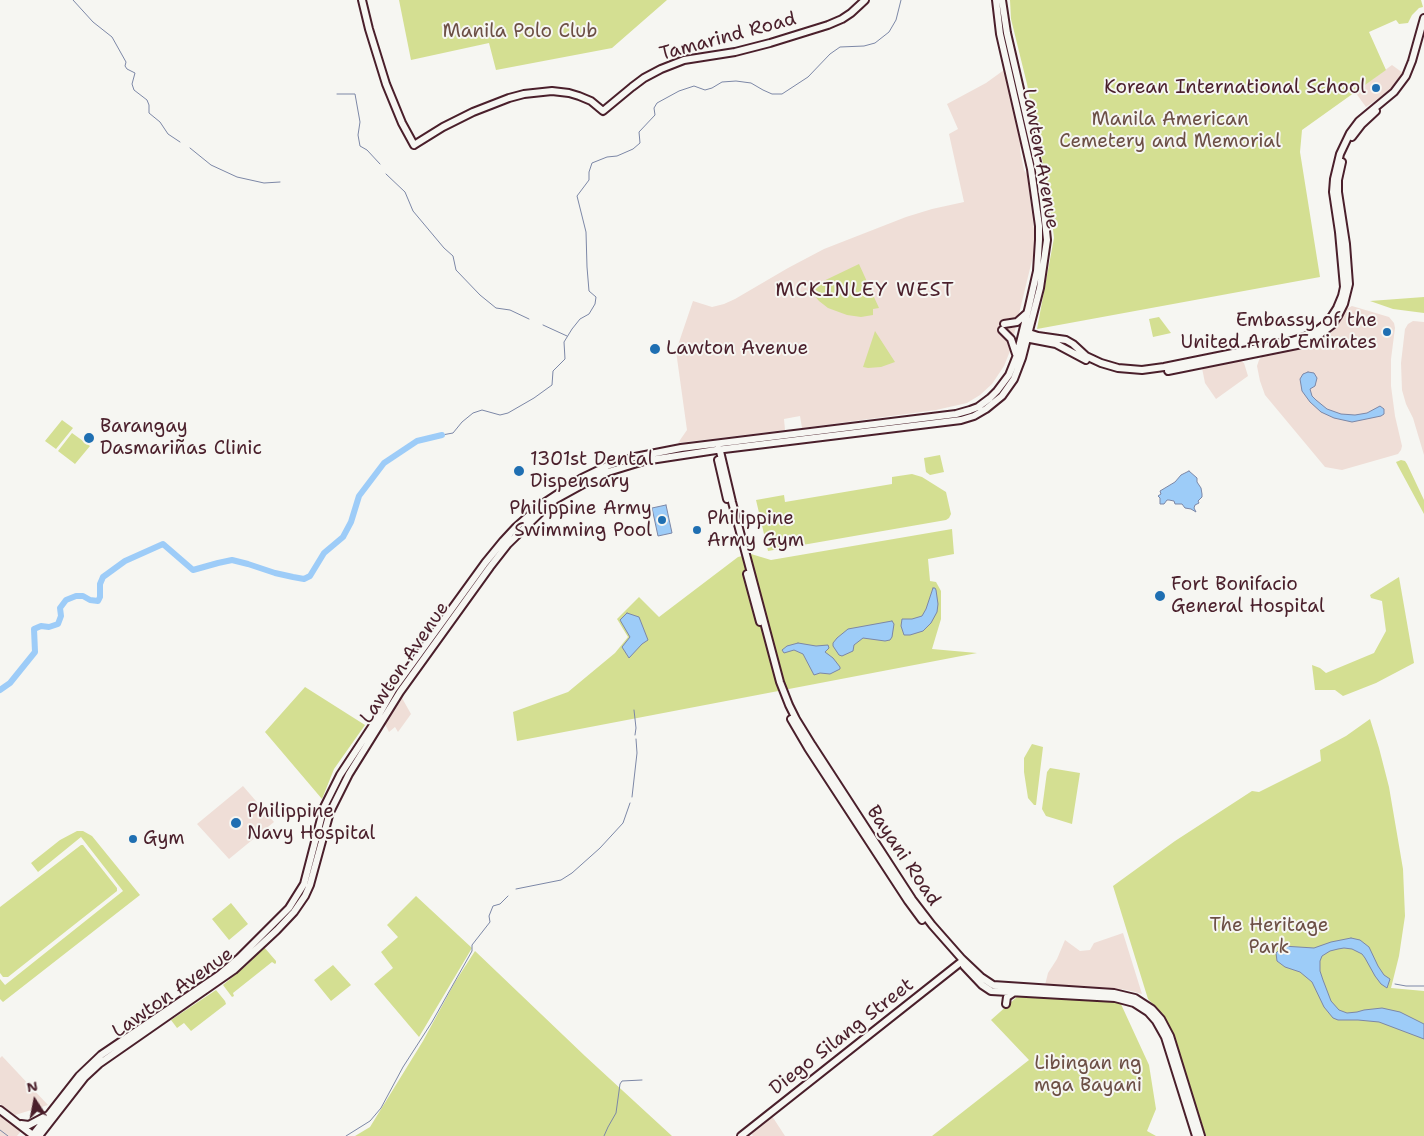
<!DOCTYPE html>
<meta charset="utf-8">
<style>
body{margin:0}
#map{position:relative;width:1424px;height:1136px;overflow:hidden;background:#f6f6f2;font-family:"Shantell Sans",sans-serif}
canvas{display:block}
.north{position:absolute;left:10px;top:1076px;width:50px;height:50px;-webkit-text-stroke:4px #f6f6f2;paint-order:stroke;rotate:349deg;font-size:14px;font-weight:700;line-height:20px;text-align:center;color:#4a1f2b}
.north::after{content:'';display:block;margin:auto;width:18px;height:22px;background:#4a1f2b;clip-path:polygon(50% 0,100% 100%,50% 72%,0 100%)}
</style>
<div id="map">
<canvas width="1424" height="1136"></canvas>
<div class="north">N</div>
</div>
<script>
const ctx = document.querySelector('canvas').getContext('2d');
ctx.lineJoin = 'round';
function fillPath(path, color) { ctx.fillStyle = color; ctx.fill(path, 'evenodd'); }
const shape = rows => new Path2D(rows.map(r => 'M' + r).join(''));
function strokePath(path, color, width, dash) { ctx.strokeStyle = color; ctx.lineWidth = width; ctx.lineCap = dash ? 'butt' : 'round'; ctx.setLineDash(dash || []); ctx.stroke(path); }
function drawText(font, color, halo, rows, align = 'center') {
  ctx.font = font + ' "Shantell Sans",sans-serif'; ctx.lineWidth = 4; ctx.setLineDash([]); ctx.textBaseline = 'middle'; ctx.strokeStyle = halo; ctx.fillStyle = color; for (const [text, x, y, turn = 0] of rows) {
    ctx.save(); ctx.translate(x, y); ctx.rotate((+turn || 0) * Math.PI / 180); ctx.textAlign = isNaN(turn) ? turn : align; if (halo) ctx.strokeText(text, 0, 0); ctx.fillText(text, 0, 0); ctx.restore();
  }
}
const built = shape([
 [1392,65,1403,73,1399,79,1389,91,1366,107,1355,92],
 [1004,70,1021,143,1020,150,1024,170,1027,175,1034,229,1034,252,1010,351,1004,366,992,384,980,395,967,403,936,410,802,428,800,416,784,419,785,430,678,443,687,430,676,351,693,301,712,307,724,304,735,299,788,268,824,249,906,217,932,209,964,202,949,134,958,129,947,104,986,83],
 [1352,306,1389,317,1394,323,1395,328,1391,359,1391,386,1395,416,1402,446,1401,450,1398,454,1342,470,1325,467,1265,395,1260,381,1257,366,1259,360,1262,356,1307,347,1323,339,1335,329,1346,309],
 [1413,321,1424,322,1424,455,1413,418,1406,404,1402,390,1401,363,1405,329,1408,324],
 [1239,360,1244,363,1248,376,1216,399,1205,383,1202,368],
 [402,698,411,714,398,732,395,727,389,732,385,724],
 [243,786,274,822,229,859,197,824],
 [1123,933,1142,994,1127,990,1109,988,1045,985,1048,973,1057,959,1065,940,1080,951,1090,950,1094,943],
 [2,1056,48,1105,15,1115,0,1104,0,1058],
 [0,1113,22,1130,17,1136,0,1136],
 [772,1116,785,1136,753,1136,750,1132]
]);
const green = shape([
 [399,0,667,0,612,48,496,70,489,43,411,60],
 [1010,0,1421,0,1423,7,1419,8,1412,15,1408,23,1399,24,1396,20,1369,32,1386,70,1302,130,1300,152,1320,277,1037,329,1054,238,1048,187,1033,116,1027,84,1011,19],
 [859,264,879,308,873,309,873,315,861,317,847,315,828,308,819,301,813,294,811,291,813,286],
 [1424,297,1424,313,1393,309,1370,301],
 [1159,317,1171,333,1153,337,1149,319],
 [875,331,895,362,881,367,868,368,863,367],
 [62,420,73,428,56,449,45,441],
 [72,433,90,446,75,464,58,451],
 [940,455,944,472,930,475,926,472,924,458],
 [1401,460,1405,461,1407,464,1424,500,1424,514,1398,466,1396,462],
 [912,474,922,477,946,492,951,514,949,518,946,520,768,551,756,500,784,495,785,502,892,484,892,477],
 [952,529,954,554,928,559,930,581,936,582,941,591,941,619,932,649,977,653,517,741,513,712,568,692,615,653,628,637,617,619,639,597,659,617,738,557,751,554,771,560],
 [1399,577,1414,663,1376,683,1343,696,1335,690,1315,690,1312,665,1320,668,1326,673,1374,653,1386,631,1382,601,1371,598,1370,595],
 [305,687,365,725,334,769,322,799,265,732],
 [1370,719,1379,748,1389,787,1403,869,1405,916,1399,956,1391,988,1424,991,1424,1136,1206,1136,1172,1031,1163,1014,1148,999,1113,886,1175,841,1252,791,1259,792,1321,761,1320,750,1346,736],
 [1032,744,1043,747,1036,805,1034,805,1028,798,1024,772,1024,758],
 [1050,768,1080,773,1072,824,1046,816,1042,809,1047,772],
 [77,831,83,831,92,836,140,895,3,1002,0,999,0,979,5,985,123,891,81,837,38,872,31,863,60,840],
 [81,845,83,845,117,888,117,891,8,977,3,977,0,973,0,907],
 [416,896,472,948,419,1037,374,984,393,968,381,952,398,937,387,925],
 [231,903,248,924,229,940,212,919],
 [264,947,276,961,276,963,275,964,272,962,233,993,234,996,232,997,223,985,247,965],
 [475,951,585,1056,672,1136,355,1136,370,1127,423,1041,455,982],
 [333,965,351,985,331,1001,314,980],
 [216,990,225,1001,226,1004,191,1031,184,1023,177,1028,171,1020],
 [1018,996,1120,1002,1149,1065,1156,1109,1147,1131,1156,1136,932,1136,1029,1060,991,1020]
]);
const water = shape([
 [1308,372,1314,373,1317,378,1315,386,1310,389,1312,396,1316,400,1327,409,1341,414,1355,415,1367,413,1380,406,1384,409,1384,414,1381,416,1352,422,1334,418,1321,412,1310,402,1302,391,1300,379,1303,374,1308,372],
 [1189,471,1197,478,1197,482,1201,488,1202,494,1202,497,1198,501,1199,503,1195,505,1194,508,1196,512,1191,509,1185,508,1182,504,1175,504,1174,501,1169,500,1167,500,1164,504,1160,504,1160,498,1158,496,1161,494,1160,491,1175,482,1181,475,1189,471],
 [666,505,672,533,658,536,652,508,666,505],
 [933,588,935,588,936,590,938,604,937,612,931,623,923,631,910,635,904,635,901,626,902,619,912,619,922,616,926,609,933,588],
 [627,613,639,617,648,640,642,644,629,658,622,647,630,637,620,620,627,613],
 [892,621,894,624,892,637,890,640,885,641,863,638,854,645,853,651,842,656,839,655,833,646,833,643,837,638,848,629,892,621],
 [798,643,816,646,828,645,829,648,825,652,833,658,840,667,840,669,830,674,820,673,814,675,803,654,794,650,784,653,782,650,787,646,798,643],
 [1351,938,1360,940,1369,947,1378,966,1384,975,1390,979,1387,988,1381,984,1375,976,1365,958,1362,954,1352,949,1344,948,1338,949,1330,951,1322,956,1320,961,1320,971,1323,980,1331,1001,1339,1010,1347,1013,1357,1012,1364,1010,1382,1008,1400,1012,1424,1024,1424,1039,1379,1022,1358,1020,1338,1020,1333,1018,1324,1007,1312,982,1300,972,1285,967,1277,961,1276,953,1283,946,1314,948,1331,942,1351,938]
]);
const stream = shape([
 [73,0,93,22,112,37,126,62,125,66,127,69,135,73,132,84,134,90,147,100,149,105,149,113,160,122,168,134,180,142],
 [337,94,355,94,360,122,358,135,360,146,367,150,380,164],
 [190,148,211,165,237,177,264,183,280,182],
 [386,174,405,192,413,211,444,248,453,256,456,270,480,295,496,308,510,310,529,319],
 [543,325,567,336],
 [442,435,453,433,462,422,473,413,482,410,500,415,508,413,534,398,552,385,553,371,565,359,564,342,572,329,580,319,589,314,595,304,596,297,589,291,587,267,586,232,577,196,589,180,589,172,592,163,607,157,617,156,633,149,640,143,639,132,655,115,654,108,657,103,679,91,694,86,705,90,712,88,722,82,736,81,751,83,763,90,772,94,782,94,808,77,830,54,840,47,864,46,875,43,889,32,896,20,901,0],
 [634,710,636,728,635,735],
 [632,797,637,753,636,739],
 [516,889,561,880,572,873,600,848,623,823,630,803],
 [1395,984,1406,986,1424,986],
 [0,1130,8,1136],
 [346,1136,370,1121,381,1108,403,1067,432,1022,472,951,472,945,490,922,489,916,493,906,500,904,508,896],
 [604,1136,608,1127,616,1113,620,1084,622,1081,642,1080]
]);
const river = shape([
 [0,690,10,683,35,652,34,629,41,626,49,627,58,624,61,616,60,608,66,600,76,596,83,596,90,600,98,601,100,597,100,584,103,577,125,561,163,544,193,570,218,563,232,560,248,564,275,573,293,577,304,579,310,576,324,553,343,537,351,522,359,496,384,463,417,441,442,435]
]);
const secondary = shape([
 [362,0,369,29,386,84,402,123,414,145,443,127,473,112,509,98,524,94,552,91,569,93,579,96,591,101,603,111,632,87,644,78,661,69,684,60,735,52,770,43,828,25,842,19,851,13,865,0],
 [1352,137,1362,124,1376,111],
 [1004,324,1017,322,1026,314],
 [1002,330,1011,339,1016,354],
 [1026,332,1038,336,1066,340,1073,344,1086,356,1101,363,1118,368,1142,370,1164,367,1292,341,1307,336,1319,329,1328,322,1337,308,1342,296,1344,287,1339,232,1333,192,1334,179,1340,154,1350,133,1359,121,1394,92,1406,76,1412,61,1424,18],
 [1025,338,1056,344,1086,360],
 [1168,371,1302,344,1315,338,1332,325,1338,316,1344,304,1349,284,1346,244,1338,192,1338,180,1342,162],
 [719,447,732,502,780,682,789,705,796,719,812,745,912,899,932,925,962,959,981,977,993,985,1114,993,1135,998,1152,1009,1161,1019,1170,1036,1201,1136],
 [718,460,727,499],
 [747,574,760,622],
 [791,719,808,748,908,901,922,920],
 [964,966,982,985,991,991,1115,998,1134,1003,1148,1012,1156,1021,1165,1037,1196,1136],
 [1006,1004,1007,997,1013,993],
 [0,1110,34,1136],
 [21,1124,29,1125,46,1116],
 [32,1136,79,1076,101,1055,219,975,239,958,289,908,304,884,324,807,340,775,373,725,393,690,485,563,503,541,516,527,541,505,582,478,607,466,635,457,681,448,956,414,970,410,978,407,990,398,997,391,1009,375,1017,355,1029,306,1037,271,1039,240,1039,226,1031,169,1000,34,996,0],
 [39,1136,85,1077,99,1064,234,970,277,930,294,912,305,896,310,885,330,812,349,774,400,692,490,567,508,544,543,510,556,499,585,483,608,472,644,461,716,450,961,420,974,416,986,409,1002,396,1014,379,1022,358,1040,288,1047,240,1043,201,1039,171,1007,33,1002,0],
 [741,1136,961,962]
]);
const markers = [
 [1376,88,5,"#1f6fb2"],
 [1387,332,5,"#1f6fb2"],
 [655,349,6,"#1f6fb2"],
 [89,438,6,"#1f6fb2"],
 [519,471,6,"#1f6fb2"],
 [662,520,5,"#1f6fb2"],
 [697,530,5,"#1f6fb2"],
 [1160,596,6,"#1f6fb2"],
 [236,823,6,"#1f6fb2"],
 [133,839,5,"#1f6fb2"]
];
const parkNames = [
 ["Manila Polo Club",520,32],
 ["Manila American",1170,120],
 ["Cemetery and Memorial",1170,142],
 ["The Heritage",1269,926],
 ["Park",1269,948],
 ["Libingan ng",1088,1064],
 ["mga Bayani",1088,1086]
];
const streetNames = [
 ["Tamarind Road",728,37,-15],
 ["Lawton Avenue",1040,159,80],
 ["Lawton Avenue",405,663,-56],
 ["Bayani Road",903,856,56],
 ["Lawton Avenue",173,993,-35],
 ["Diego Silang Street",842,1037,-38]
];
const poiNames = [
 ["Korean International School",1366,88,"right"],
 ["Embassy of the",1377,321,"right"],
 ["United Arab Emirates",1377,343,"right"],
 ["Lawton Avenue",666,349],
 ["Barangay",100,427],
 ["Dasmariñas Clinic",100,449],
 ["1301st Dental",530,460],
 ["Dispensary",530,482],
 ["Philippine Army",652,509,"right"],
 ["Swimming Pool",652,531,"right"],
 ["Philippine",707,519],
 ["Army Gym",707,541],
 ["Fort Bonifacio",1171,585],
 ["General Hospital",1171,607],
 ["Philippine",247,812],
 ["Navy Hospital",247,834],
 ["Gym",143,839]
];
const neighbourhoodNames = [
 ["MCKINLEY WEST",865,291]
];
fillPath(built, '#efded7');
fillPath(green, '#d4df92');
fillPath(water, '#9dccf8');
strokePath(water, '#7c87a6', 1);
strokePath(stream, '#7c87a6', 1);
strokePath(river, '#9dccf8', 6);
strokePath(secondary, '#4a1f2b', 10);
strokePath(secondary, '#f6f6f2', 6);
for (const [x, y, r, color] of markers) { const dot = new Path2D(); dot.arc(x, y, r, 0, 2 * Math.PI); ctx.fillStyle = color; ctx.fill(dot); strokePath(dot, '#f6f6f2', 2); }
drawText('19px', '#6c4f45', '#f6f6f2', parkNames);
drawText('19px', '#4a1f2b', '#f6f6f2', streetNames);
drawText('19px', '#4a1f2b', '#f6f6f2', poiNames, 'left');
ctx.letterSpacing = '1px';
drawText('20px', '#4a1f2b', '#f6f6f2', neighbourhoodNames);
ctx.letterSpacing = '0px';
</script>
